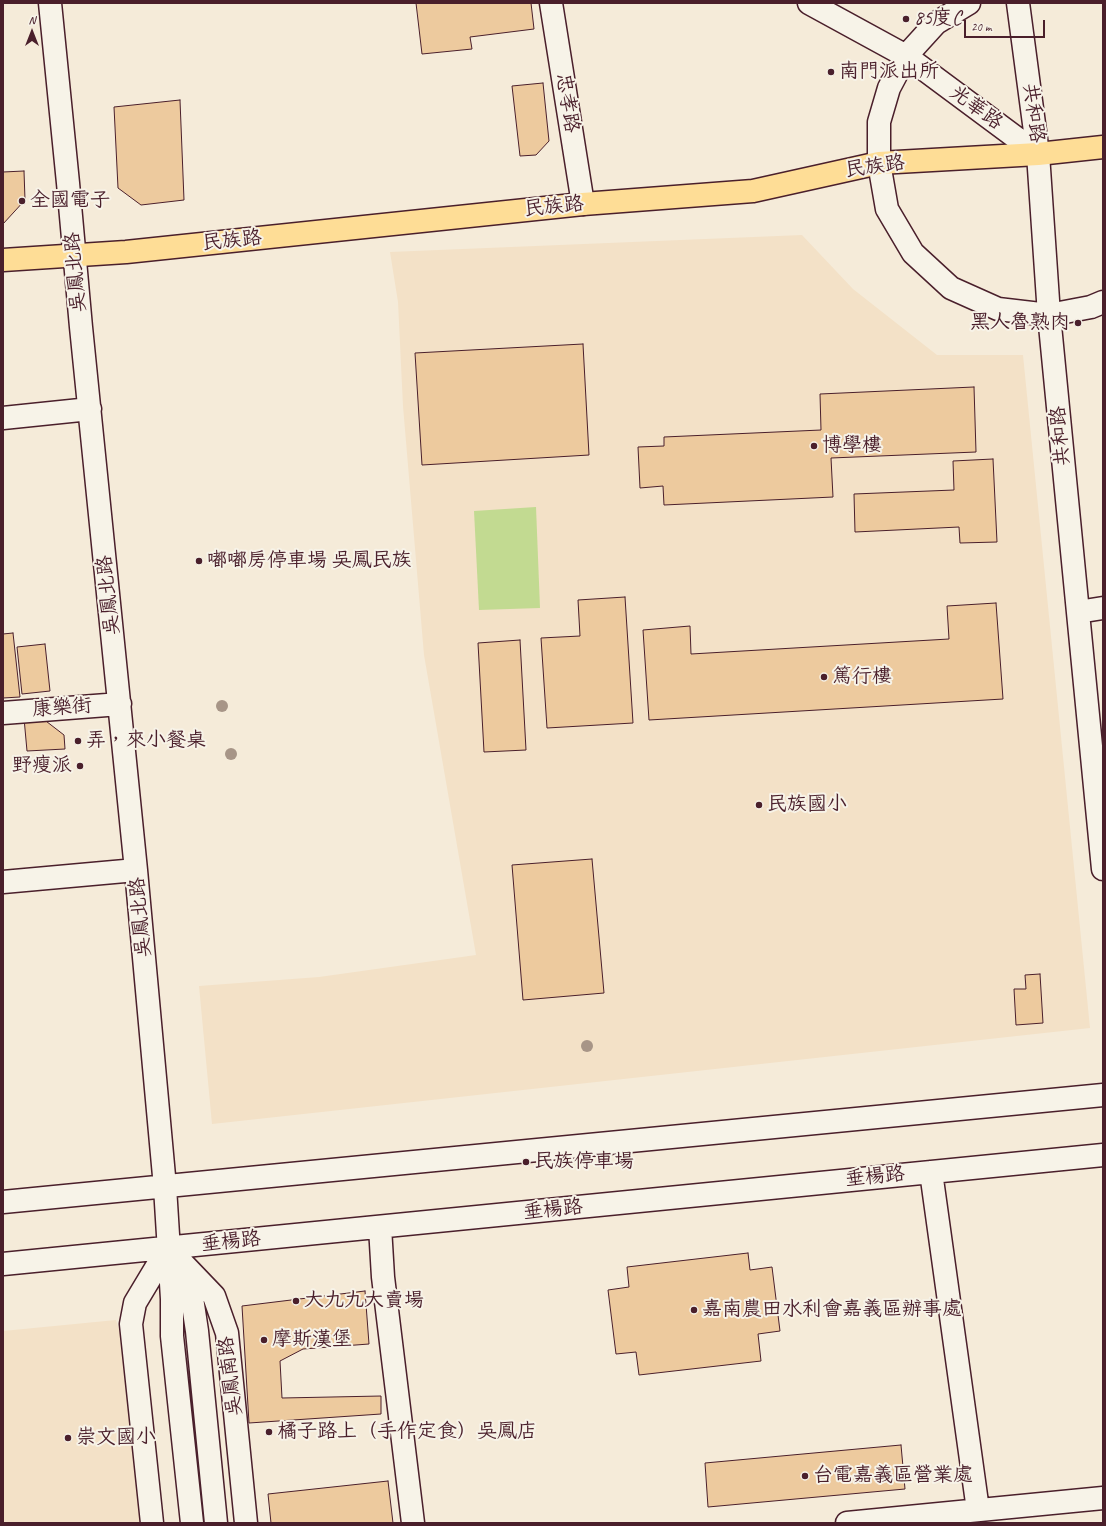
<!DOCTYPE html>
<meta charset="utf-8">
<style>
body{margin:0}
#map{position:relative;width:1106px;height:1526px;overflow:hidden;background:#f5ebd9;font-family:Caveat,sans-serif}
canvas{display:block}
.frame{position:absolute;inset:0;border:4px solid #4a1f2b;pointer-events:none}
.north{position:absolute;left:12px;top:12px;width:40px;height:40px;-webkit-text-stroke:3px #f7f3e8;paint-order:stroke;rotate:0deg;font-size:11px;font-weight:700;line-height:16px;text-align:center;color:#4a1f2b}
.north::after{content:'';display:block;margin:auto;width:14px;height:18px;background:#4a1f2b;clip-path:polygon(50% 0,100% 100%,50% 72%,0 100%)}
.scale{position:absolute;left:964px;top:20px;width:81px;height:18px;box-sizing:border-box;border:2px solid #4a1f2b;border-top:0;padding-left:5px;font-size:12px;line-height:14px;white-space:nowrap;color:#4a1f2b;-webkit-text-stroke:3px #f7f3e8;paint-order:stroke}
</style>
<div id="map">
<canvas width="1106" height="1526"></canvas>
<div class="frame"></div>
<div class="north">N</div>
<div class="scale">20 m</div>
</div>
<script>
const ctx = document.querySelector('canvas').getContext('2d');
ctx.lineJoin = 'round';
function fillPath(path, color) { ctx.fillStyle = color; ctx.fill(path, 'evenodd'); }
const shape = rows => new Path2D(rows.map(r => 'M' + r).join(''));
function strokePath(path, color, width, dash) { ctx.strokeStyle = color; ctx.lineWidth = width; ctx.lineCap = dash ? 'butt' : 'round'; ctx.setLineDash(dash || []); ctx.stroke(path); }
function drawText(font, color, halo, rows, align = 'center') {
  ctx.font = font + ' Caveat,"LXGW WenKai TC",sans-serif'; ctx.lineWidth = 4; ctx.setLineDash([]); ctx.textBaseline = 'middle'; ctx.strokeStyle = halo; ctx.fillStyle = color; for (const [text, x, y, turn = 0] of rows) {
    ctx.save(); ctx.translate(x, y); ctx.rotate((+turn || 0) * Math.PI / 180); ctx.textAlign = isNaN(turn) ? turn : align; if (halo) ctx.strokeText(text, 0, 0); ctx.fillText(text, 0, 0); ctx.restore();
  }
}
const built = shape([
 [802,235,853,289,937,355,1023,355,1090,1028,212,1124,199,986,319,977,476,955,424,655,403,406,398,302,390,252],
 [116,1320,126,1352,140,1523,3,1523,3,1331]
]);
const green = shape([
 [536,507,540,608,479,610,474,511]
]);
const building = shape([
 [416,3,531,3,534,29,470,37,472,49,422,54,416,3],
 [543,83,549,141,536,155,520,156,512,86,543,83],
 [180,100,184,200,141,205,118,188,114,107,180,100],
 [24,171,25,200,3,224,3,172,24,171],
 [583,344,589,455,422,465,415,353,583,344],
 [974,387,976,452,831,458,833,497,664,505,663,486,640,488,638,447,664,446,664,437,821,430,820,394,974,387],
 [993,459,997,542,960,543,959,527,855,532,854,494,954,490,953,461,993,459],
 [625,597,633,723,547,728,541,638,580,636,578,600,625,597],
 [996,603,1003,699,649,720,643,630,690,626,691,654,949,639,947,606,996,603],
 [13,633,20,697,3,698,3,634,13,633],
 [520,640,526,750,484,752,478,643,520,640],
 [45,644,50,691,22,694,17,647,45,644],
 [24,718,42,718,64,735,65,749,27,751,24,718],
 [592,859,604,993,523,1000,512,865,592,859],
 [1040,974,1043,1023,1016,1025,1014,989,1026,989,1025,975,1040,974],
 [748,1253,750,1270,772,1267,780,1331,758,1334,761,1361,639,1375,636,1352,616,1354,608,1290,629,1287,627,1267,748,1253],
 [365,1291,369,1344,303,1349,280,1361,282,1398,381,1396,381,1414,249,1423,242,1306,365,1291],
 [901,1445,905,1489,708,1507,705,1463,901,1445],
 [388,1481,393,1523,271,1523,268,1494,388,1481]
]);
const minor = shape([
 [50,3,68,183,81,327,136,870,165,1187,172,1299,172,1336,192,1523],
 [551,3,583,204],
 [809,3,906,56,1038,154],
 [969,3,936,23,906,56,889,88,879,122,879,163,887,209,913,253,951,288,998,309,1049,315,1091,307,1103,302],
 [1018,3,1038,154,1049,315,1103,869],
 [3,418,90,409],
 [1078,612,1103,608],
 [3,713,120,704],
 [3,882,136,870],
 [931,1172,978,1510],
 [3,1202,1103,1095],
 [380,1227,383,1277,413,1523],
 [168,1248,214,1296,227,1333,246,1523],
 [3,1264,1103,1155],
 [177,1267,192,1298,197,1331,216,1523],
 [152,1523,131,1324,135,1303,168,1248],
 [847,1523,1103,1498]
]);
const major = shape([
 [3,260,126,252,583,204,753,191,879,163,1038,154,1103,147]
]);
const trees = [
 [222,706],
 [231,754],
 [587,1046]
];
const markers = [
 [906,19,4,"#4a1f2b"],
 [831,72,4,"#4a1f2b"],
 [22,201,4,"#4a1f2b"],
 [1078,323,4,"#4a1f2b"],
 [814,446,4,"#4a1f2b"],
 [199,561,4,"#4a1f2b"],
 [824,677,4,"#4a1f2b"],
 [78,741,4,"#4a1f2b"],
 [80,766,4,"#4a1f2b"],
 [759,805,4,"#4a1f2b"],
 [526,1162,4,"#4a1f2b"],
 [296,1301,4,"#4a1f2b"],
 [694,1310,4,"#4a1f2b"],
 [264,1340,4,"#4a1f2b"],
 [269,1432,4,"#4a1f2b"],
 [68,1438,4,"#4a1f2b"],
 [805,1476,4,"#4a1f2b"]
];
const poiNames = [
 ["85度C",914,19],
 ["南門派出所",839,72],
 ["全國電子",30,201],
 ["黑人魯熟肉",1070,323,"right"],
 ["博學樓",822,446],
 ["嘟嘟房停車場 吳鳳民族",207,561],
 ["篤行樓",832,677],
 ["弄，來小餐桌",86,741],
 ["野瘦派",72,766,"right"],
 ["民族國小",767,805],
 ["民族停車場",534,1162],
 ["大九九大賣場",304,1301],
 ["嘉南農田水利會嘉義區辦事處",702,1310],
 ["摩斯漢堡",272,1340],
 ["橘子路上（手作定食）吳鳳店",277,1432],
 ["崇文國小",76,1438],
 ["台電嘉義區營業處",813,1476]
];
const streetNames = [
 ["忠孝路",567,103,81],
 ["光華路",976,108,36],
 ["共和路",1033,113,82],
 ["民族路",875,167,-8],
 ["民族路",554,207,-6],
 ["民族路",232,241,-6],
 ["吳鳳北路",76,272,-95],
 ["共和路",1061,436,-95],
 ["吳鳳北路",109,595,-96],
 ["康樂街",62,708,-4],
 ["吳鳳北路",141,917,-95],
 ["垂楊路",875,1177,-6],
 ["垂楊路",553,1210,-6],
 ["垂楊路",231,1242,-6],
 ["吳鳳南路",231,1376,-97]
];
fillPath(built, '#f3e1c7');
fillPath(green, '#c2da91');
fillPath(building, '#edca9e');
strokePath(building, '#4a1f2b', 1);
strokePath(minor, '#4a1f2b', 25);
strokePath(major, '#4a1f2b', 25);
strokePath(minor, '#f7f3e8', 22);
strokePath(major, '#fedd96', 22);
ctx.fillStyle = '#a79587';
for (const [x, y] of trees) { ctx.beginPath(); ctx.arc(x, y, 6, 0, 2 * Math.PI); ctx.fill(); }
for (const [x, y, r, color] of markers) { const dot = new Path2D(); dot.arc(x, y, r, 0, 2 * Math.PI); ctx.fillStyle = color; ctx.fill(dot); strokePath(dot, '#f7f3e8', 1.5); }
drawText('20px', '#4a1f2b', '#f7f3e8', poiNames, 'left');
drawText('20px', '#4a1f2b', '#f7f3e8', streetNames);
</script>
